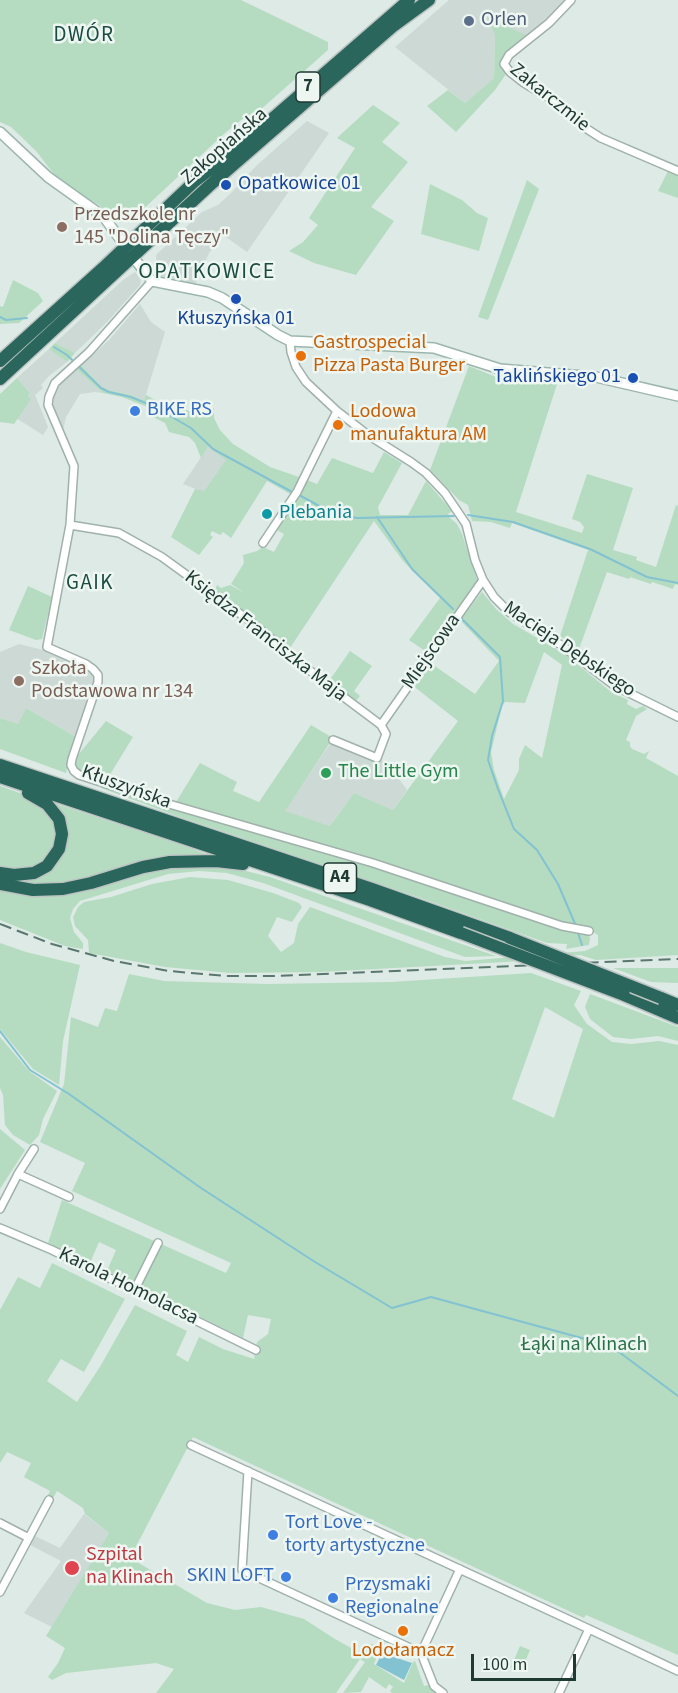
<!DOCTYPE html>
<meta charset="utf-8">
<style>
body{margin:0}
#map{position:relative;width:678px;height:1693px;overflow:hidden;background:#ddeae5;font-family:"Source Sans 3",sans-serif}
canvas{display:block}
.scale{position:absolute;left:471px;top:1654px;width:105px;height:27px;box-sizing:border-box;border:3px solid #1f3933;border-top:0;padding-left:8px;font-size:18px;line-height:21px;white-space:nowrap;color:#1f3933;-webkit-text-stroke:4px #eef6f2;paint-order:stroke}
</style>
<div id="map">
<canvas width="678" height="1693"></canvas>
<div class="scale">100 m</div>
</div>
<script>
const ctx = document.querySelector('canvas').getContext('2d');
ctx.lineJoin = 'round';
function fillPath(path, color) { ctx.fillStyle = color; ctx.fill(path, 'evenodd'); }
const shape = rows => new Path2D(rows.map(r => 'M' + r).join(''));
function strokePath(path, color, width, dash) { ctx.strokeStyle = color; ctx.lineWidth = width; ctx.lineCap = dash ? 'butt' : 'round'; ctx.setLineDash(dash || []); ctx.stroke(path); }
function drawText(font, color, halo, rows, align = 'center') {
  ctx.font = font + ' "Source Sans 3",sans-serif'; ctx.lineWidth = 5; ctx.setLineDash([]); ctx.textBaseline = 'middle'; ctx.strokeStyle = halo; ctx.fillStyle = color; for (const [text, x, y, turn = 0] of rows) {
    ctx.save(); ctx.translate(x, y); ctx.rotate((+turn || 0) * Math.PI / 180); ctx.textAlign = isNaN(turn) ? turn : align; if (halo) ctx.strokeText(text, 0, 0); ctx.fillText(text, 0, 0); ctx.restore();
  }
}
const built = shape([
 [449,0,566,0,528,36,495,35,494,78,465,103,395,47],
 [307,121,329,133,247,252,223,235,209,253,195,285,158,277,156,255,202,212,218,205,231,193,256,166],
 [135,272,141,278,140,285,108,321,75,353,55,343,123,280],
 [140,304,151,322,165,332,144,401,131,395,104,389,81,365,109,340],
 [49,349,67,362,49,376,41,385,43,388,35,395,48,427,43,435,16,418,31,399,28,396,30,393,17,378],
 [76,369,103,393,95,392,80,394,66,417,63,430,54,410,52,397,58,386],
 [208,447,227,460,203,492,183,484],
 [19,644,43,650,93,672,95,679,76,737,26,708,18,724,0,718,0,652],
 [332,741,355,754,372,758,374,762,377,763,380,759,394,772,407,790,393,810,354,793,330,826,284,811],
 [84,1514,109,1533,52,1627,24,1613,61,1561,30,1545,35,1536,60,1548]
]);
const green = shape([
 [0,0,241,0,328,42,328,50,259,111,241,120,225,133,138,214,120,223,99,205,67,187,56,177,37,152,11,127,0,122],
 [488,18,528,36,507,54,506,74,495,90,456,132,427,106,448,90,465,103,494,78,495,35],
 [373,105,400,123,382,142,408,162,371,207,394,221,356,275,314,263,289,251,303,242,318,225,309,218,355,148,337,138],
 [668,171,678,175,678,198,658,191],
 [527,180,539,189,488,320,478,317],
 [430,184,462,200,477,213,488,218,479,251,421,234],
 [13,280,38,293,43,301,19,323,0,324,0,306,3,307],
 [55,343,75,353,67,362,49,349],
 [81,365,104,389,131,395,144,401,146,395,177,412,181,407,196,415,214,408,214,418,220,430,233,444,270,467,302,478,292,495,267,481,231,538,223,532,220,535,212,531,210,535,213,537,199,555,171,537,195,489,204,491,226,460,208,447,201,458,195,443,189,437,169,432,165,423,153,417,155,410,122,397,103,393,76,369],
 [469,366,496,377,558,381,516,512,582,533,584,527,580,522,572,519,587,474,633,488,613,550,637,557,636,560,656,567,676,505,678,506,678,585,675,584,673,589,652,582,651,584,630,577,629,579,607,572,579,649,560,636,588,550,512,523,510,528,491,522,472,521,468,505,459,500,430,470],
 [17,378,30,393,28,396,31,399,14,424,0,422,0,394],
 [384,452,402,463,378,507,380,515,408,515,426,481,452,511,448,514,450,518,457,524,462,534,478,582,428,653,409,640,440,598,403,561,374,521,290,648,215,590,217,585,221,588,230,585,245,593,231,584,244,563,243,555,257,551,263,547,274,552,284,534,275,529,307,480,317,484,332,458,373,473],
 [28,586,52,597,42,639,36,640,9,630],
 [482,592,496,609,513,624,565,654,611,692,628,700,627,704,636,709,643,706,647,709,636,716,626,740,630,742,630,746,632,749,644,754,649,751,646,758,678,776,678,955,596,960,580,955,506,962,320,972,230,973,165,967,89,953,88,940,75,926,73,917,78,907,84,902,111,897,152,884,190,877,228,880,273,893,299,903,302,907,292,922,277,917,268,936,281,952,294,943,298,924,310,907,445,957,465,961,585,951,598,945,598,935,589,929,567,925,176,802,200,763,237,782,233,791,259,802,311,725,333,738,285,811,330,826,354,793,393,810,458,721,412,685,429,662,475,694,499,661,460,620],
 [544,652,562,665,542,758,525,745,519,759,519,770,504,799,494,770,491,752,502,706,505,702,525,703],
 [350,651,372,666,354,691,360,696,356,701,329,681],
 [26,708,76,737,66,773,0,749,0,718,18,724],
 [106,721,133,737,106,781,81,773,75,769,74,760],
 [103,784,582,931,590,937,589,945,566,949,567,944,547,943,415,896,180,817,101,788],
 [0,786,31,797,54,816,57,839,48,859,25,871,0,867],
 [56,804,185,846,205,854,204,855,175,857,72,883,24,885,7,879,29,880,49,871,62,814],
 [172,865,207,865,238,869,270,877,496,956,465,957,263,883,227,873,199,871,168,874,80,901,73,909,70,918,74,932,83,943,83,949,65,946,0,920,0,888,59,894,88,890,142,872],
 [0,943,26,952,80,965,63,1041,59,1085,33,1069,0,1029],
 [613,968,678,968,678,983,651,982],
 [531,973,581,991,574,1005,587,1024,612,1042,631,1044,659,1041,678,1045,678,1655,586,1615,584,1618,193,1437,130,1558,207,1603,235,1610,261,1607,304,1619,335,1639,362,1654,371,1644,381,1646,374,1664,404,1683,413,1662,415,1661,424,1686,429,1685,437,1693,392,1693,390,1691,393,1687,389,1684,386,1689,369,1677,361,1692,343,1693,365,1662,360,1659,336,1693,156,1693,174,1669,156,1663,66,1673,52,1680,48,1677,58,1663,65,1648,46,1636,109,1533,85,1514,83,1508,57,1491,52,1500,47,1497,50,1491,24,1477,31,1463,7,1452,0,1463,0,1310,18,1277,40,1288,52,1263,125,1299,84,1372,61,1359,47,1381,77,1402,101,1365,135,1305,187,1331,176,1355,188,1362,199,1337,223,1349,254,1359,257,1342,268,1334,271,1319,248,1315,243,1338,107,1271,116,1250,99,1242,90,1263,48,1243,62,1200,226,1273,231,1263,72,1191,85,1163,40,1142,64,1084,71,1017,98,1027,105,1008,117,1011,129,974,164,981,267,984,391,982],
 [545,1007,583,1029,554,1118,512,1099],
 [590,994,678,1027,678,1041,658,1036,631,1039,613,1037,590,1019,585,1007],
 [0,1037,29,1071,57,1091,43,1119,39,1135,30,1145,13,1135,5,1125,3,1095,0,1088],
 [0,1129,25,1150,0,1189],
 [520,1646,530,1650,521,1671,511,1667]
]);
const water = shape([
 [382,1653,412,1663,404,1680,376,1665]
]);
const stream = shape([
 [0,317,6,320,27,318],
 [54,347,67,355,101,388,109,392,131,397,153,406,191,428,213,449,294,493],
 [299,495,332,513,357,518,454,516],
 [468,515,513,522,590,549,647,577,678,583],
 [377,517,412,569,453,609],
 [461,618,500,657,503,701,492,736,488,760,498,789,514,829,537,850,558,884,576,926],
 [578,933,582,945],
 [0,1031,30,1070,69,1094,201,1188,315,1262,392,1308,431,1297,611,1346,678,1396]
]);
const street = shape([
 [571,0,549,23,509,55,504,64,510,72,524,83,554,101,587,129,601,138,678,171],
 [152,281,89,352,55,383,49,397,48,405,74,466,70,525,47,647,86,664,93,669,98,675,98,682,72,759,71,765,74,771,79,775,169,804,373,863,562,926,589,931],
 [290,341,291,352,296,367,306,382,337,411,368,435,411,462,426,473,445,493,466,524,475,560,483,580,494,597,509,612,561,645,615,686,678,717],
 [70,525,119,533,162,557,250,621,325,683,381,725,386,734,377,758,333,740],
 [263,543,297,492,337,411],
 [381,725,483,580],
 [18,1174,34,1149],
 [0,1209,18,1174,69,1197],
 [0,1228,52,1250,256,1350],
 [134,1291,158,1243],
 [191,1445,589,1629],
 [248,1471,242,1570,421,1653],
 [0,1523,29,1538],
 [0,1592,49,1500],
 [443,1693,434,1686,421,1653,460,1569],
 [559,1693,589,1629,678,1671]
]);
const secondary = shape([
 [0,132,48,177,104,217,133,257,152,281,208,292,222,298,278,335,290,341,434,348,500,369,596,377,678,396]
]);
const highway = shape([
 [0,361,103,268,195,181,249,139,409,0],
 [0,379,209,186,392,27,429,0],
 [0,765,372,889,510,938],
 [0,777,370,900,461,933],
 [0,873,14,875,34,873,47,866,59,849,62,834,59,819,47,804,28,793],
 [0,884,33,890,63,889,91,883,143,867,170,862,216,861,243,864],
 [624,995,678,1018],
 [661,998,678,1005]
]);
const rail = shape([
 [0,924,52,944,114,961,169,971,226,976,275,976,678,959]
]);
const highwayBridge = shape([
 [461,933,624,995],
 [510,938,661,998]
]);
const markers = [
 [469,21,6,"#5c6f8a"],
 [226,185,6,"#1a4fb4"],
 [62,227,6,"#8d6e63"],
 [236,299,6,"#1a4fb4"],
 [301,356,6,"#e8710a"],
 [633,378,6,"#1a4fb4"],
 [135,411,6,"#3f7fe0"],
 [338,425,6,"#e8710a"],
 [267,514,6,"#0f9aa8"],
 [19,681,6,"#8d6e63"],
 [326,773,6,"#2e9e5b"],
 [273,1535,6,"#3f7fe0"],
 [72,1568,8,"#e0444e"],
 [286,1577,6,"#3f7fe0"],
 [333,1598,6,"#3f7fe0"],
 [403,1631,6,"#e8710a"]
];
const shields = [
 [308,87,24],
 [340,878,33]
];
const shieldNames = [
 ["7",308,87],
 ["A4",340,878]
];
const serviceNames = [
 ["Orlen",481,21]
];
const streetNames = [
 ["Zakarczmie",549,98,39],
 ["Zakopiańska",225,147,-41],
 ["Księdza Franciszka Maja",265,637,38],
 ["Macieja Dębskiego",569,650,34],
 ["Miejscowa",432,652,-55],
 ["Kłuszyńska",126,788,20],
 ["Karola Homolacsa",128,1287,26]
];
const transitNames = [
 ["Opatkowice 01",238,185],
 ["Kłuszyńska 01",236,320,"center"],
 ["Taklińskiego 01",621,378,"right"]
];
const educationNames = [
 ["Przedszkole nr",74,216],
 ["145 \"Dolina Tęczy\"",74,239],
 ["Szkoła",31,670],
 ["Podstawowa nr 134",31,693]
];
const foodNames = [
 ["Gastrospecial",313,344],
 ["Pizza Pasta Burger",313,367],
 ["Lodowa",350,413],
 ["manufaktura AM",350,436],
 ["Lodołamacz",403,1652,"center"]
];
const shopNames = [
 ["BIKE RS",147,411],
 ["Tort Love -",285,1524],
 ["torty artystyczne",285,1547],
 ["SKIN LOFT",274,1577,"right"],
 ["Przysmaki",345,1586],
 ["Regionalne",345,1609]
];
const cultureNames = [
 ["Plebania",279,514]
];
const leisureNames = [
 ["The Little Gym",338,773]
];
const parkNames = [
 ["Łąki na Klinach",584,1346]
];
const healthNames = [
 ["Szpital",86,1556],
 ["na Klinach",86,1579]
];
const neighbourhoodNames = [
 ["DWÓR",84,36],
 ["GAIK",90,584]
];
const quarterNames = [
 ["OPATKOWICE",207,273]
];
fillPath(built, '#ccd9d4');
fillPath(green, '#b5dcc1');
fillPath(water, '#83c2d1');
strokePath(stream, '#83c2d1', 2);
strokePath(street, '#a0b1ac', 10);
strokePath(secondary, '#9cb6ad', 12);
strokePath(highway, '#bcc4c2', 15);
strokePath(street, '#fff', 7);
strokePath(secondary, '#fff', 9);
strokePath(highway, '#2a665c', 12);
strokePath(rail, '#59766f', 2, [12, 6]);
strokePath(highwayBridge, '#bcc4c2', 15, []);
strokePath(highwayBridge, '#2a665c', 12);
for (const [x, y, r, color] of markers) { const dot = new Path2D(); dot.arc(x, y, r, 0, 2 * Math.PI); ctx.fillStyle = color; ctx.fill(dot); strokePath(dot, '#eef6f2', 2); }
for (const [x, y, w] of shields) { const box = new Path2D(); box.roundRect(x - w / 2, y - 15, w, 30, 4.5); ctx.fillStyle = '#eef6f2'; ctx.fill(box); strokePath(box, '#1f3933', 1.5); }
drawText('bold 18px', '#1f3933', null, shieldNames);
drawText('20px', '#4e5e75', '#eef6f2', serviceNames, 'left');
drawText('20px', '#1f3933', '#eef6f2', streetNames);
drawText('20px', '#164399', '#eef6f2', transitNames, 'left');
drawText('20px', '#785e54', '#eef6f2', educationNames, 'left');
drawText('20px', '#c56008', '#eef6f2', foodNames, 'left');
drawText('20px', '#366cbe', '#eef6f2', shopNames, 'left');
drawText('20px', '#0d838f', '#eef6f2', cultureNames, 'left');
drawText('20px', '#27864d', '#eef6f2', leisureNames, 'left');
drawText('20px', '#287147', '#eef6f2', parkNames);
drawText('20px', '#be3a42', '#eef6f2', healthNames, 'left');
ctx.letterSpacing = '1.5px';
drawText('21px', '#1b4c41', '#eef6f2', neighbourhoodNames);
ctx.letterSpacing = '0px';
ctx.letterSpacing = '1.5px';
drawText('22px', '#1b4c41', '#eef6f2', quarterNames);
ctx.letterSpacing = '0px';
</script>
